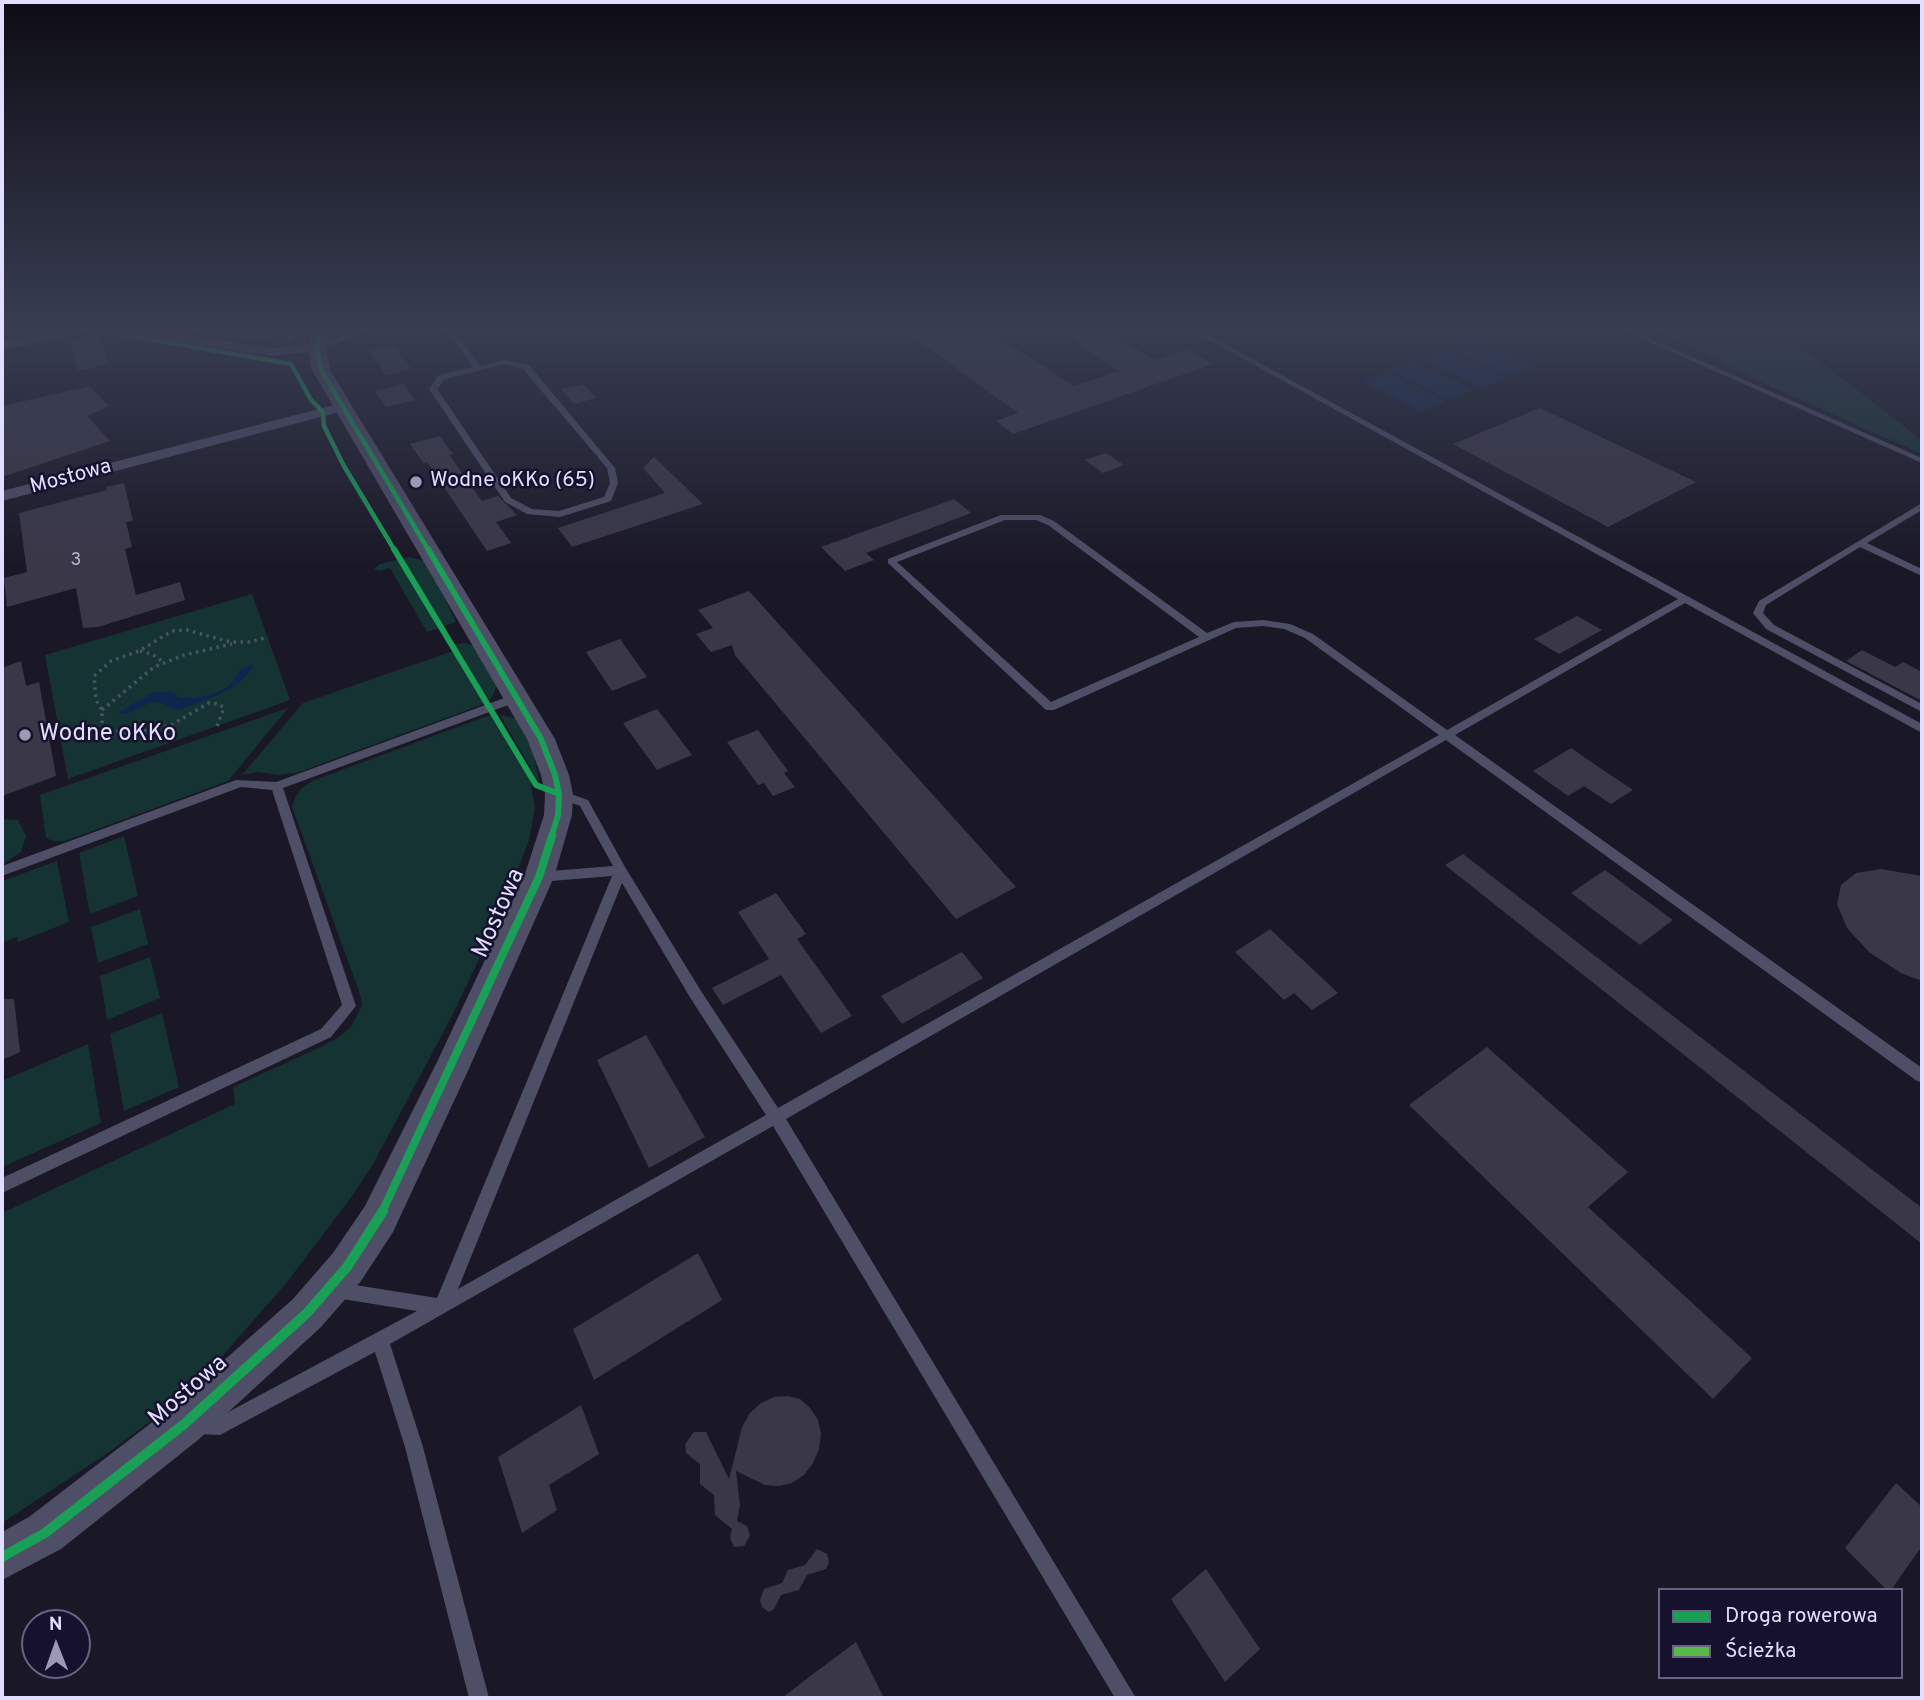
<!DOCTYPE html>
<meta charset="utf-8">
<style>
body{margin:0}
#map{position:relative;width:1924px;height:1700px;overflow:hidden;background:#1a1827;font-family:Overpass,sans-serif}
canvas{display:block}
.frame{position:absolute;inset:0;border:4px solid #e1deff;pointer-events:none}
.legend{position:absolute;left:1658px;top:1588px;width:245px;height:91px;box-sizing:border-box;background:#16122d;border:2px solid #676481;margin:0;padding:9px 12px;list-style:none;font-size:21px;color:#e1deff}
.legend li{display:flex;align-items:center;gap:14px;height:35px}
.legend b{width:35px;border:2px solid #676481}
.north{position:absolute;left:21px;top:1609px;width:70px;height:70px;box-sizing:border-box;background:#16122d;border:2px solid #676481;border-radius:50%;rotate:359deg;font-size:19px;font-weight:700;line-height:28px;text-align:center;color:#e1deff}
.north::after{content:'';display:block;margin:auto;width:24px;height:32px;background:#9b99b3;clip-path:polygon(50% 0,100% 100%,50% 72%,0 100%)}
</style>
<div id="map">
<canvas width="1924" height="1700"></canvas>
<div class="frame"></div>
<ul class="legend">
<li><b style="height:9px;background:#1a9f57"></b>Droga rowerowa</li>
<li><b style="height:9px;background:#58b947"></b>Ścieżka</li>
</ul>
<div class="north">N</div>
</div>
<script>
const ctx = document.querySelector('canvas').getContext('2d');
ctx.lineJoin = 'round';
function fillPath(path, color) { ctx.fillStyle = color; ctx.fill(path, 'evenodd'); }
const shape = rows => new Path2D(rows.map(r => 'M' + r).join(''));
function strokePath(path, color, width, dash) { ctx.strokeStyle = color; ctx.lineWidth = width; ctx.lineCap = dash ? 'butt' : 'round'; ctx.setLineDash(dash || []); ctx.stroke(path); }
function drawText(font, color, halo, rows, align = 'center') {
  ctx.font = font + ' Overpass,sans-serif'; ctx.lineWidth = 5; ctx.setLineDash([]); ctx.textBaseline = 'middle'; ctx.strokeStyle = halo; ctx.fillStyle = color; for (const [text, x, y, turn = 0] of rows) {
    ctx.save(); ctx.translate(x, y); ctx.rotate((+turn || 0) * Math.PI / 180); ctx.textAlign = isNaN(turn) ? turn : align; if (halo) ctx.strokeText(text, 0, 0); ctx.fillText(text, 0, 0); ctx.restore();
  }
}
const green = shape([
 [178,330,298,330,268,339,249,341],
 [1658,330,1779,330,1922,440,1922,454,1761,382],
 [410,557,423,561,435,578,456,622,427,632,390,568,379,571,374,569,380,564],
 [252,594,290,700,68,779,45,655],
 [464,643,474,646,497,685,492,697,481,705,299,772,279,775,258,772,242,775,303,703,456,650,453,644],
 [288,708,228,781,65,841,53,841,46,838,40,795],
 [490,715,530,781,535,807,529,840,501,912,452,1016,373,1164,350,1199,287,1282,218,1361,152,1420,109,1452,2,1523,2,1213,235,1104,233,1087,323,1046,339,1037,351,1027,362,1005,360,994,292,807,295,798,301,789,312,781],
 [500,715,517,719,533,752,540,784],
 [2,819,18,820,26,836,21,852,2,865],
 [124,836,138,896,90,914,79,853],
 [57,861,69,922,18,942,17,937,2,943,2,881],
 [140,909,148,944,98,963,91,927],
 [150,957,160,998,107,1020,100,976],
 [162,1013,179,1087,124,1111,110,1034],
 [88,1044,101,1123,2,1167,2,1081]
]);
const water = shape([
 [1474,340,1534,367,1511,377,1451,349],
 [1446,350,1506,378,1482,388,1422,359],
 [1413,361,1473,390,1449,400,1389,370],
 [1387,372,1446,401,1421,412,1362,381],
 [250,665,253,666,252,669,240,682,221,694,185,708,175,710,162,703,152,702,126,714,118,713,151,693,169,691,180,697,195,698,213,694,229,686,242,668]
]);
const building = shape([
 [903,330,982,330,983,339,995,335,1074,386,1120,371,1081,347,1072,333,1099,330,1112,334,1155,360,1187,349,1213,364,1013,434,996,421,1018,413],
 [99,334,109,364,78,371,70,341],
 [394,345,411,369,386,375,369,351],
 [404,384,415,400,386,407,375,391],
 [583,384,596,398,574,404,561,389],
 [90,386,109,406,87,416,110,441,2,477,2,406],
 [1540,408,1696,482,1608,527,1453,444],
 [440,436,453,454,449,455,482,501,498,496,517,515,496,522,511,543,487,551,427,462,423,463,410,444],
 [1106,453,1124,465,1103,473,1085,460],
 [654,457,703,504,572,547,558,528,665,493,643,468],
 [124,483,133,521,126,522,132,547,125,549,136,595,180,582,185,600,98,627,83,628,76,588,7,607,4,578,27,572,19,513,107,490,106,487],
 [954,499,971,513,866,553,874,560,845,571,821,547],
 [749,591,1016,887,956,919,735,655,732,645,711,652,696,634,713,628,698,610],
 [1577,616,1602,630,1559,654,1534,639],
 [620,639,647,677,612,691,586,652],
 [1862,650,1895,667,1903,662,1922,672,1922,701,1846,661],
 [21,661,26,686,39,682,56,776,2,796,2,668],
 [657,709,692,755,657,770,623,723],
 [758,730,788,771,784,773,795,787,773,796,764,783,758,785,727,742],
 [1571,748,1606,772,1633,790,1611,804,1584,786,1568,796,1533,771],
 [1463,854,1922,1208,1922,1244,1445,865],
 [1881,869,1922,876,1922,981,1901,973,1869,952,1847,928,1837,904,1841,885,1856,873],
 [1605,870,1673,920,1640,945,1571,893],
 [776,893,806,934,797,939,852,1016,821,1033,781,975,723,1005,712,988,769,959,738,912],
 [1270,929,1338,993,1312,1010,1294,993,1284,1000,1235,952],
 [962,952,983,978,902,1024,881,996],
 [2,999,14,999,20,1052,2,1060],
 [646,1035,705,1137,649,1168,597,1060],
 [1487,1047,1628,1172,1588,1207,1752,1358,1713,1399,1409,1105],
 [698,1253,722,1300,594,1380,573,1329],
 [787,1396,800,1399,810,1408,818,1420,821,1434,819,1449,813,1463,804,1475,792,1483,779,1486,765,1485,736,1471,740,1505,737,1521,747,1526,750,1536,744,1546,734,1547,730,1538,732,1529,715,1515,714,1495,700,1484,700,1464,686,1453,685,1444,694,1432,706,1432,729,1479,742,1427,750,1413,761,1403,774,1397],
 [581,1405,599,1454,549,1485,557,1510,522,1533,498,1457],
 [1896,1483,1922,1507,1922,1546,1891,1590,1887,1590,1845,1548],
 [817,1549,827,1554,829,1562,826,1569,807,1575,799,1590,781,1595,774,1609,769,1612,762,1607,760,1600,764,1589,782,1583,788,1570,805,1565],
 [1206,1569,1260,1649,1225,1682,1171,1599],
 [856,1642,884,1698,782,1698,813,1674]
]);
const path = shape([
 [140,651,152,654,163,662],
 [102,710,154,667,184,655,232,644],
 [217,726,224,708,219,704,209,703,171,725,134,733,106,730,102,725,102,710,96,700,94,676,111,661,139,651,172,631,187,630,230,642,249,642,268,637]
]);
const service = shape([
 [359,330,369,330,320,349,313,347,359,330],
 [446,330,453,330,480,366,505,360,529,365,615,468,618,483,611,501,560,517,527,514,505,502,429,389,439,375,473,367,446,330],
 [505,364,523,369,607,468,610,483,604,497,559,511,532,509,511,498,437,389,445,379,505,364],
 [1191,330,1199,330,1922,724,1922,733,1685,603,1455,735,1922,1068,1922,1082,1917,1081,1446,740,786,1119,1136,1698,1115,1698,773,1126,390,1344,423,1447,489,1698,469,1698,405,1447,375,1352,220,1435,197,1434,191,1431,188,1425,191,1419,197,1416,219,1417,417,1311,336,1298,330,1296,328,1290,330,1284,336,1282,437,1298,612,876,539,882,535,880,533,877,535,874,539,872,613,866,580,806,555,797,553,794,555,791,559,790,588,800,625,867,701,991,778,1108,1439,735,1305,638,1284,629,1263,626,1236,628,1054,710,1046,710,888,563,888,559,1001,515,1040,515,1054,521,1207,633,1234,622,1263,620,1290,624,1313,634,1447,730,1678,599,1191,330],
 [1005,520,1036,520,1048,525,1199,637,1051,702,897,562,1005,520],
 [622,883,691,999,766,1115,458,1289,622,883],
 [1622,330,1631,330,1922,458,1922,463,1622,330],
 [1922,503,1922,510,1867,543,1922,569,1922,576,1860,547,1766,605,1763,613,1774,625,1922,704,1922,712,1766,629,1753,613,1759,601,1922,503],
 [518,693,523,697,522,700,283,788,356,1006,331,1037,2,1193,2,1178,321,1029,342,1005,272,790,241,787,2,876,2,866,236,780,276,782,518,693]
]);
const minor = shape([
 [58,330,83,330,76,334,2,350,2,342,58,330],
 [120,330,152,330,272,348,317,343,324,347,317,351,272,356,127,334,120,330],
 [342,403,347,404,349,407,347,410,2,501,2,491,342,403]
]);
const tertiary = shape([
 [311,330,329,330,326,347,330,370,555,739,569,775,573,794,572,815,554,877,467,1073,393,1232,361,1281,321,1327,198,1440,61,1549,2,1580,2,1532,29,1517,168,1410,293,1299,333,1253,365,1206,437,1062,524,877,544,815,545,794,541,775,527,739,312,370,308,347,311,330]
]);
const quiet = shape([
 [288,339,307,330]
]);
const cyclewayFar3 = shape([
 [96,330,291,364,311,400,323,412,324,426,344,466,395,551],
 [320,330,317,347,321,370,429,551]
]);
const cyclewayFar2 = shape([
 [394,549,536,785,559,794],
 [428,549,541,739,555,775,559,794,558,815,551,838]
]);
const cyclewayFar1 = shape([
 [382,1212,539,877,552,836]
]);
const cycleway = shape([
 [2,1557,45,1533,183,1425,307,1313,347,1267,383,1211]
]);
const markers = [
 [416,482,7,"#9b99b3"],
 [25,735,7,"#9b99b3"]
];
const farNumbernames = [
 ["3",76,561]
];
const farStreetnames = [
 ["Mostowa",71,478,-15]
];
const farPoinames = [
 ["Wodne oKKo (65)",430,482]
];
const poiNames = [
 ["Wodne oKKo",39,735]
];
const streetNames = [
 ["Mostowa",500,914,-66],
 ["Mostowa",189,1392,-41]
];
fillPath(green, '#163333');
fillPath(water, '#0e264d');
fillPath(building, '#3a3748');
strokePath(path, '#485564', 3.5, [2.5, 4.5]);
fillPath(service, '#4e4e67');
fillPath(minor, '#4e4e67');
fillPath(tertiary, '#4e4e67');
strokePath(quiet, '#58b947', 3.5, [7, 3.5]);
strokePath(cyclewayFar3, '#1a9f57', 4.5);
strokePath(cyclewayFar2, '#1a9f57', 6);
strokePath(cyclewayFar1, '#1a9f57', 8);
strokePath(cycleway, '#1a9f57', 10);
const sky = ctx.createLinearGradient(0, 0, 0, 568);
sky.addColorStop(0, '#0e0d15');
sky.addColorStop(0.58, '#383d52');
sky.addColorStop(1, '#383d5200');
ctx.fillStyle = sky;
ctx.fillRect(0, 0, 1924, 568);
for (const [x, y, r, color] of markers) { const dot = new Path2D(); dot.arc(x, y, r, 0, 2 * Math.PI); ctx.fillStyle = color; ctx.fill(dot); strokePath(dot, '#16122d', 2.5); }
drawText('18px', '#b7b4d1', null, farNumbernames);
drawText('21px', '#e1deff', '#16122d', farStreetnames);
drawText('21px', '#e1deff', '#16122d', farPoinames, 'left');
drawText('24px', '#e1deff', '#16122d', poiNames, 'left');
drawText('24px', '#e1deff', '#16122d', streetNames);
</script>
